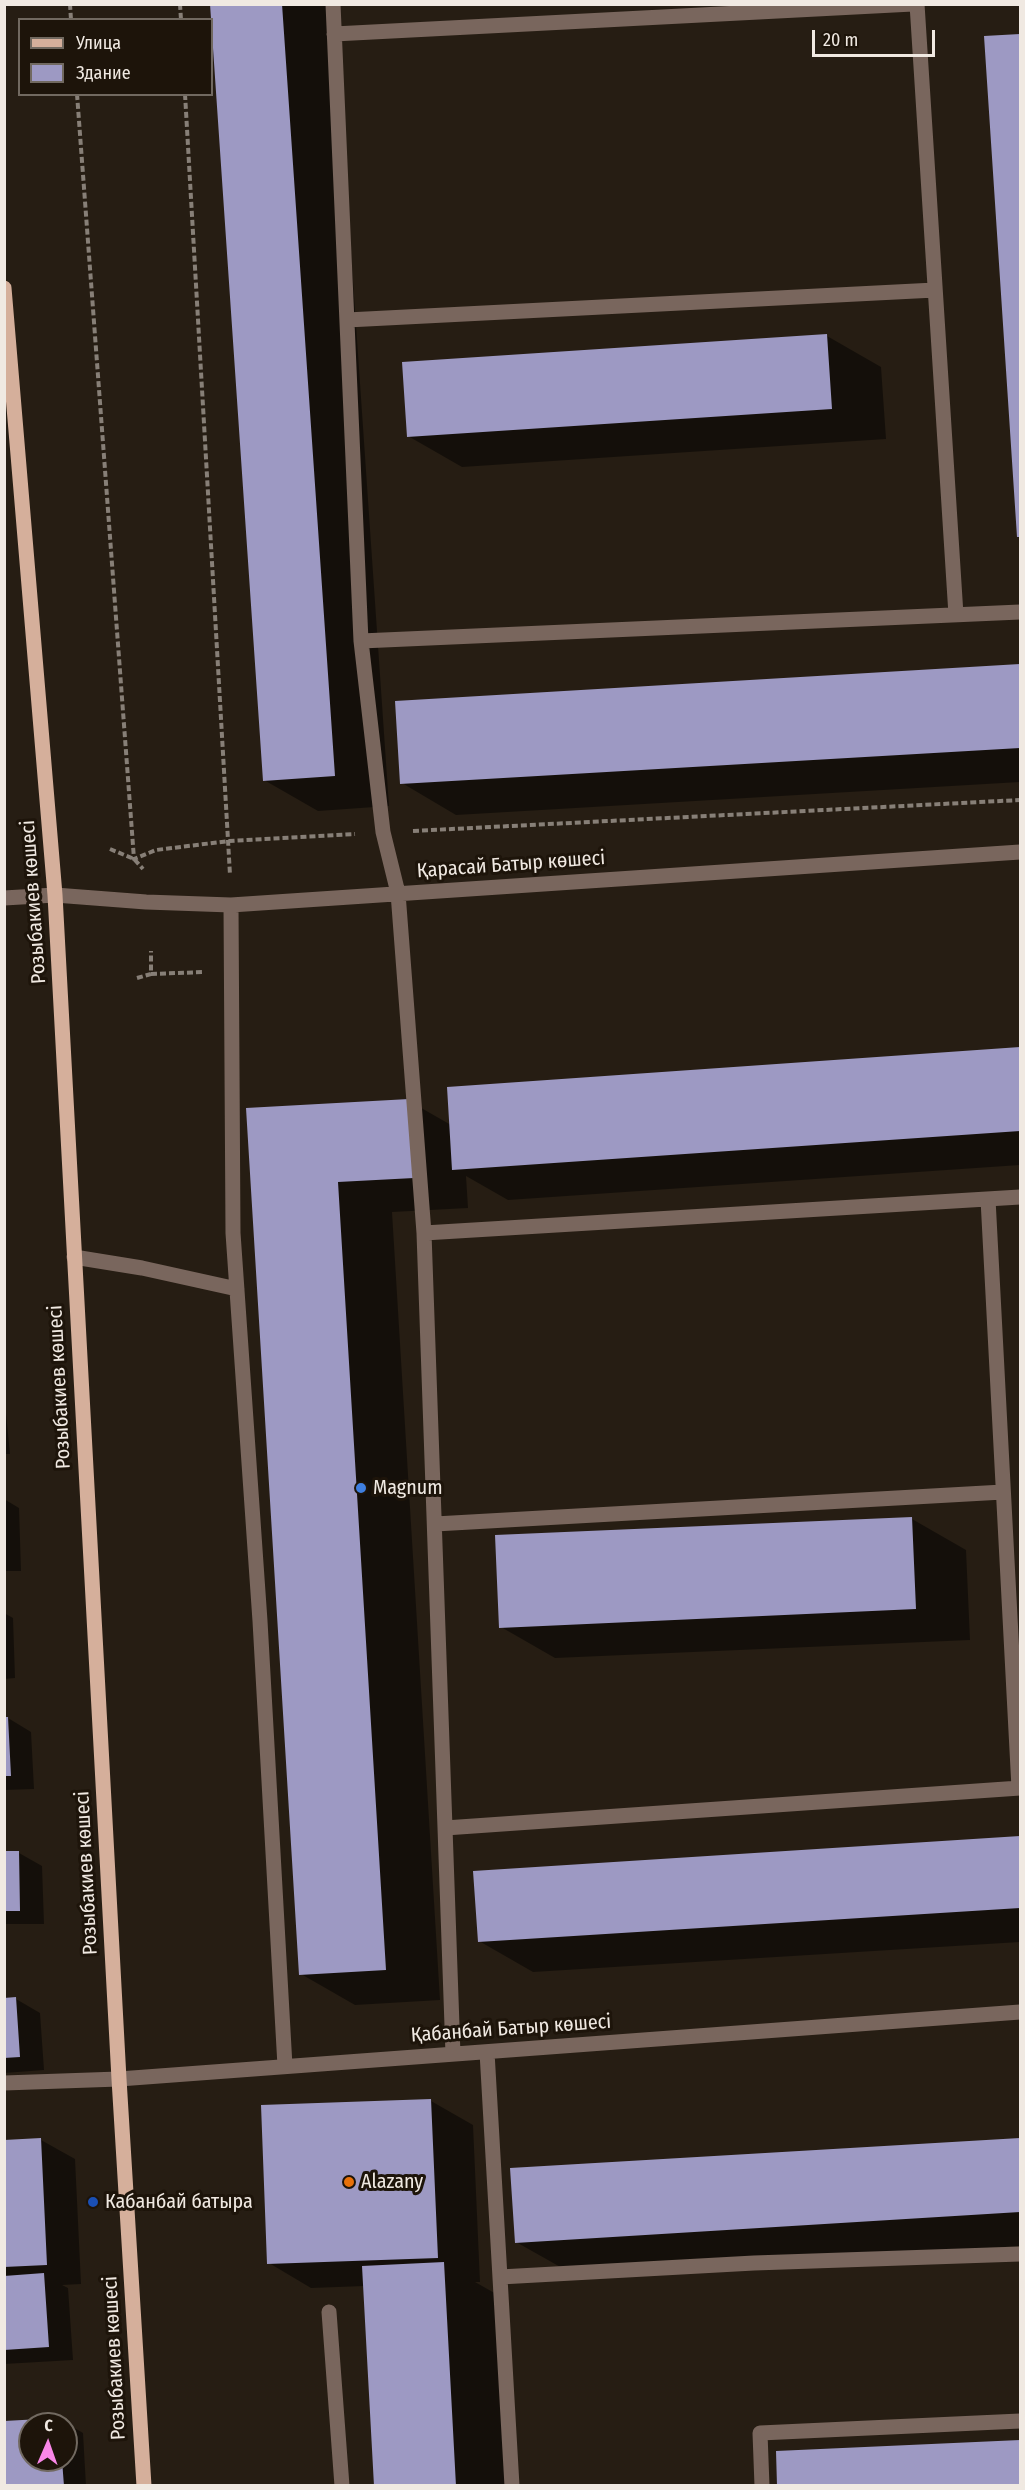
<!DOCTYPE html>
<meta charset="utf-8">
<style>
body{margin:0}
#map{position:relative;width:1025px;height:2490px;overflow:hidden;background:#261d13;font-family:"Fira Sans Condensed",sans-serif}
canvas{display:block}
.frame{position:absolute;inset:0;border:6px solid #f0e9e2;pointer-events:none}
.legend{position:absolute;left:18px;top:18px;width:195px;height:78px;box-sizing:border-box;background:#1d140a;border:2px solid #716960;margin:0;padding:8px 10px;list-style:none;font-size:18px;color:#f0e9e2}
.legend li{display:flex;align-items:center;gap:12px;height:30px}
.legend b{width:30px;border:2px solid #716960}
.north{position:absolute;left:18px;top:2412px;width:60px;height:60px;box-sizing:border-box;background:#1d140a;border:2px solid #716960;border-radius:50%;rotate:2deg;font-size:16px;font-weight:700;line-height:24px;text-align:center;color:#f0e9e2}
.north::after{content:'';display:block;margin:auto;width:21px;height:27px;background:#f987e8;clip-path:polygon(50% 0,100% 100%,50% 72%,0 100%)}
.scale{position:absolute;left:812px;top:30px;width:123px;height:27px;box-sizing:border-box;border:3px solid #f0e9e2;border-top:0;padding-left:8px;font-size:18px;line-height:21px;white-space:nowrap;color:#f0e9e2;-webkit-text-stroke:4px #1d140a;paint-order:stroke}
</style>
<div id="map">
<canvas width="1025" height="2490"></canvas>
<div class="frame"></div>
<ul class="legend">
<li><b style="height:8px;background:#d5af9b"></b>Улица</li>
<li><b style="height:16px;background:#9d99c3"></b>Здание</li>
</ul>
<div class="north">С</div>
<div class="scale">20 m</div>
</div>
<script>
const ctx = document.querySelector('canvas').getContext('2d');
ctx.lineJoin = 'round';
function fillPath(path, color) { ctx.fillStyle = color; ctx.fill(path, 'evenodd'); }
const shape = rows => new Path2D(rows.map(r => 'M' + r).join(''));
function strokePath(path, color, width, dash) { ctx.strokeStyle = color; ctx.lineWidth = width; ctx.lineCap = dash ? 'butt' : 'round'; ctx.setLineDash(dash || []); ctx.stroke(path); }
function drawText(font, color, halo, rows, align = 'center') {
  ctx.font = font + ' "Fira Sans Condensed",sans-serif'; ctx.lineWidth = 6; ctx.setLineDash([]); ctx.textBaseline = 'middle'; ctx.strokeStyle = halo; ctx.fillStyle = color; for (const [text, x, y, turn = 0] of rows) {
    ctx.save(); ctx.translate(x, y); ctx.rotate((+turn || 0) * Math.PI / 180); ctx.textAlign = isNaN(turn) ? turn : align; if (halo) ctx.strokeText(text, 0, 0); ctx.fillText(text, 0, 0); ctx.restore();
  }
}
const shadow = shape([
 [211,4,334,4,389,806,318,811,264,780],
 [1020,35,1020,537,1019,536,986,38],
 [827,336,881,367,886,439,462,467,408,436],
 [1020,666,1020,782,456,815,402,783,397,702],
 [1020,1049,1020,1165,508,1200,466,1176,468,1208,392,1212,440,2000,355,2005,301,1974,248,1110,409,1101,451,1125,448,1088],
 [4,1393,10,1454,4,1454],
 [4,1499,19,1508,21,1571,4,1571],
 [912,1519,966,1550,970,1640,555,1658,501,1627],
 [4,1613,13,1618,15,1678,4,1679],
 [8,1718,31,1732,34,1789,4,1790,4,1719],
 [1020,1838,1020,1942,533,1972,479,1941,475,1873],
 [4,1853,19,1853,42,1866,44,1924,4,1924],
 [16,1999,40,2013,44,2070,4,2073,4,2000],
 [431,2101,473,2125,480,2282,475,2282,498,2295,508,2486,376,2486,365,2286,311,2288,269,2263],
 [1020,2139,1020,2246,571,2273,516,2242,512,2170],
 [41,2140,75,2159,81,2284,62,2285,68,2288,73,2360,4,2364,4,2142],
 [59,2419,83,2433,86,2486,4,2486,4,2423],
 [30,2424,66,2424,66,2460,30,2460],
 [1020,2441,1020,2486,779,2486,777,2452]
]);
const building = shape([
 [210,4,282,4,335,776,263,781],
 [1020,34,1020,537,1017,537,984,36],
 [827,334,832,409,407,437,402,362],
 [1020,664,1020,748,400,784,395,701],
 [1020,1047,1020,1131,452,1170,447,1087],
 [409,1099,414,1178,338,1182,386,1970,299,1975,246,1108],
 [912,1517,916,1609,499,1628,495,1535],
 [4,1717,8,1717,11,1776,4,1776],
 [1020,1836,1020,1908,478,1942,473,1871],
 [4,1851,19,1851,20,1911,4,1911],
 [16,1997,20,2057,4,2058,4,1998],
 [431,2099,438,2258,267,2264,261,2105],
 [41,2138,47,2265,4,2267,4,2140],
 [1020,2138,1020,2212,515,2243,510,2168],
 [444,2262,456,2486,374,2486,362,2266],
 [44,2273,49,2347,4,2350,4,2276],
 [59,2418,60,2424,30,2424,30,2460,62,2460,64,2486,4,2486,4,2421],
 [1020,2440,1020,2486,777,2486,776,2451]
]);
const path = shape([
 [70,4,71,20],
 [180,4,181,20],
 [77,94,134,859,156,850,229,841,355,834],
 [185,94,230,875],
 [413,831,1020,800],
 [110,849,134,859,143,869],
 [151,974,204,972],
 [137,978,151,974,151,951]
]);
const minor = shape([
 [333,4,361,641,1020,612],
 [917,4,956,615],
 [334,34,913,4],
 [347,320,935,290],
 [361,641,383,832,398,893,424,1233],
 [4,898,55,895,146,902,231,905,1020,852],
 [231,905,233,1233,260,1621,285,2066],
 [988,1199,1019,1788],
 [74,1257,142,1268,237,1289],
 [435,1524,1003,1492],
 [445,1828,1020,1788],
 [487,2052,512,2486],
 [453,2054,424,1233,1020,1197],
 [4,2083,119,2079,1020,2012],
 [500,2277,754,2263,1020,2254],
 [329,2312,342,2486],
 [762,2486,760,2433,1020,2421]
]);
const major = shape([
 [4,288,55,895,119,2079,144,2486]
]);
const markers = [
 [361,1488,6,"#3f7fe0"],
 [349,2182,6,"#e8710a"],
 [93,2202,6,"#1a4fb4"]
];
const streetNames = [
 ["Қарасай Батыр көшесі",511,865,-4],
 ["Розыбакиев көшесі",34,902,-94],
 ["Розыбакиев көшесі",60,1387,-93],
 ["Розыбакиев көшесі",87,1873,-93],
 ["Қабанбай Батыр көшесі",511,2029,-4],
 ["Розыбакиев көшесі",115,2358,-93]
];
const poiNames = [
 ["Magnum",373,1488],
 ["Alazany",361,2182],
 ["Кабанбай батыра",105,2202]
];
fillPath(shadow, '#0007');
fillPath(building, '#9d99c3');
strokePath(path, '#877f77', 4, [6, 3]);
strokePath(minor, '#79665d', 15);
strokePath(major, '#d5af9b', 15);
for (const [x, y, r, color] of markers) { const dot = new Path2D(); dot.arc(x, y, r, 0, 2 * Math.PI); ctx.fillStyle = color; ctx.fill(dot); strokePath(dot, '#1d140a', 2); }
drawText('20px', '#f0e9e2', '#1d140a', streetNames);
drawText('20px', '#f0e9e2', '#1d140a', poiNames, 'left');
</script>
